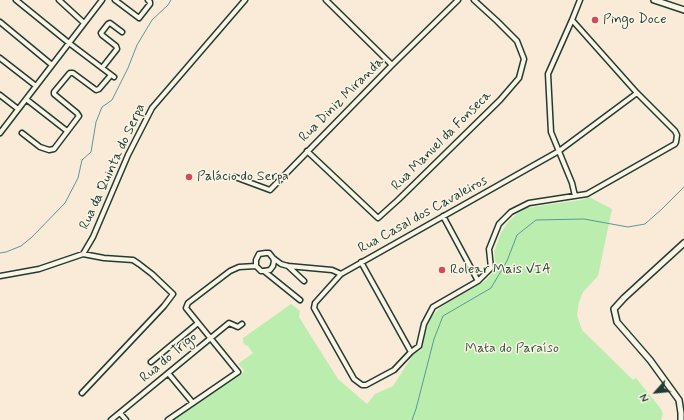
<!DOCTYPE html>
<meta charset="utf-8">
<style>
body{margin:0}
#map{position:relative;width:684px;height:420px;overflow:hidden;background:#faead8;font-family:Mynerve,sans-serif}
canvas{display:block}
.north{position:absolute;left:636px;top:372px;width:40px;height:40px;-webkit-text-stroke:3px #fcf5e5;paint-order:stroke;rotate:243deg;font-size:11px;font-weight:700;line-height:16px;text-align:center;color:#1f3d34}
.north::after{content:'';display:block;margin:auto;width:14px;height:18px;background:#1f3d34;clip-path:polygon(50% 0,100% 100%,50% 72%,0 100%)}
</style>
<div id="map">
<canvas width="684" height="420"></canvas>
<div class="north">N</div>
</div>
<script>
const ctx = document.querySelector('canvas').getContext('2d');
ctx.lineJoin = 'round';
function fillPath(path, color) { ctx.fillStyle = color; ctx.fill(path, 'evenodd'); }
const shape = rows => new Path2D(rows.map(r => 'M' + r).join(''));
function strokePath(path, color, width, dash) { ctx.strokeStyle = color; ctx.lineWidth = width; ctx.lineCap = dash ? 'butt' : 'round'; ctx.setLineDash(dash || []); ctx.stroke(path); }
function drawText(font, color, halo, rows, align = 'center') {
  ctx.font = font + ' Mynerve,sans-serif'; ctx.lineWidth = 3; ctx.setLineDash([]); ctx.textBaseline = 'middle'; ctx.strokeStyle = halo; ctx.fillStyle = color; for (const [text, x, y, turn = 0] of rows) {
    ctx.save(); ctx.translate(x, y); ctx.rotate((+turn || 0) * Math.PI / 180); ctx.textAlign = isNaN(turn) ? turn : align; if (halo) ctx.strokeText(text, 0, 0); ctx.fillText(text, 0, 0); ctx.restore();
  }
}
const green = shape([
 [589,197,612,209,598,276,583,292,579,302,577,315,582,330,633,380,636,378,661,409,663,414,661,420,173,420,243,373,244,370,238,364,253,353,248,346,245,345,243,342,243,338,291,304,300,311,299,317,309,333,338,379,367,404,375,394,393,386,413,355,421,350,425,333,431,317,441,307,485,281,496,269,494,252,501,233,508,222,517,214,527,208,539,206,581,200]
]);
const stream = shape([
 [0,253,6,252,21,246,32,237,65,203,78,178,82,160,91,152,96,122,102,107,112,100,128,68,137,45,152,20,168,5,171,0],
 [412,420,416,409,434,339,443,316,491,288,507,261,517,235,536,220,584,219,628,227,645,224,663,208,684,187]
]);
const minor = shape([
 [16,0,69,43,114,77],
 [59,0,84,23],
 [115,0,139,18,150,4,150,2,148,0],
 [326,0,392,65],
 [572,20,637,93,675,131,677,135,676,142,675,144,587,194,529,203,511,212,499,224,489,249,491,268,478,281,433,307,424,324,419,346,411,352,394,370,366,385,362,385,354,379,314,308,315,303,341,274,559,151,637,93],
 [0,22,52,65],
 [0,58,36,86],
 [102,68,117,49,116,46,102,35,101,33,108,24,110,23,122,32],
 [0,95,18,109],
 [26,99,67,131],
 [0,133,102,0],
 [22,133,40,147,49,150,54,149,79,116,77,113,54,94,54,92,69,74,70,73,73,73,96,90,99,89,111,75],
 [307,151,378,218,398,200,500,100,519,78,524,59,517,41,497,21,474,0],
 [235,177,270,190,392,65,458,0],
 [575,196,572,183,551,132,548,74,572,20,580,0],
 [443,216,478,281],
 [83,254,93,237,128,155,152,108,245,0],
 [273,258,281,264,288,266,332,270,341,274],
 [361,262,411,352],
 [288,266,304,281],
 [264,271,300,300],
 [0,276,39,269,83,254,104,258,133,260,139,264,152,274,173,294,164,306,82,393],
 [151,362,198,323],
 [168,373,193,403],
 [120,413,126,420],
 [111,420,229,323,238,327,242,324],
 [168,420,238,372,186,308,188,303,230,271,239,267,256,266,261,271,264,271,270,270,273,266,274,261,273,258,269,253,266,253,259,254,256,260,256,266]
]);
const tertiary = shape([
 [654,0,684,10],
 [681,420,681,413,679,400,650,360,617,322,614,309,624,298,684,243]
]);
const markers = [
 [595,20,4,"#d1495b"],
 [189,177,4,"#d1495b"],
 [442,270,4,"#d1495b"]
];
const poiNames = [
 ["Pingo Doce",603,20],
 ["Palácio do Serpa",197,177],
 ["Rolear Mais VIA",450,270]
];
const streetNames = [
 ["Rua Diniz Miranda",342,100,-45],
 ["Rua Manuel da Fonseca",442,141,-45],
 ["Rua da Quinta do Serpa",113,167,-65],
 ["Rua Casal dos Cavaleiros",423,215,-29],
 ["Rua do Trigo",169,358,-40]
];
const parkNames = [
 ["Mata do Paraíso",512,349]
];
fillPath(green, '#bbeeae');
strokePath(stream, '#5b979a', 1);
strokePath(minor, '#1f3d34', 7);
strokePath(tertiary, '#1f3d34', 8);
strokePath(minor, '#fcf5e5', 4);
strokePath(tertiary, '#fcf5e5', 5);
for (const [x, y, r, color] of markers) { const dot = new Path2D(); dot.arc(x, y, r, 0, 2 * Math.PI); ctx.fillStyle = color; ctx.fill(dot); strokePath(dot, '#fcf5e5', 1.5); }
drawText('14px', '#1f3d34', '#fcf5e5', poiNames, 'left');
drawText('14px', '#1f3d34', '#fcf5e5', streetNames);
drawText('14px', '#365846', '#fcf5e5', parkNames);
</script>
